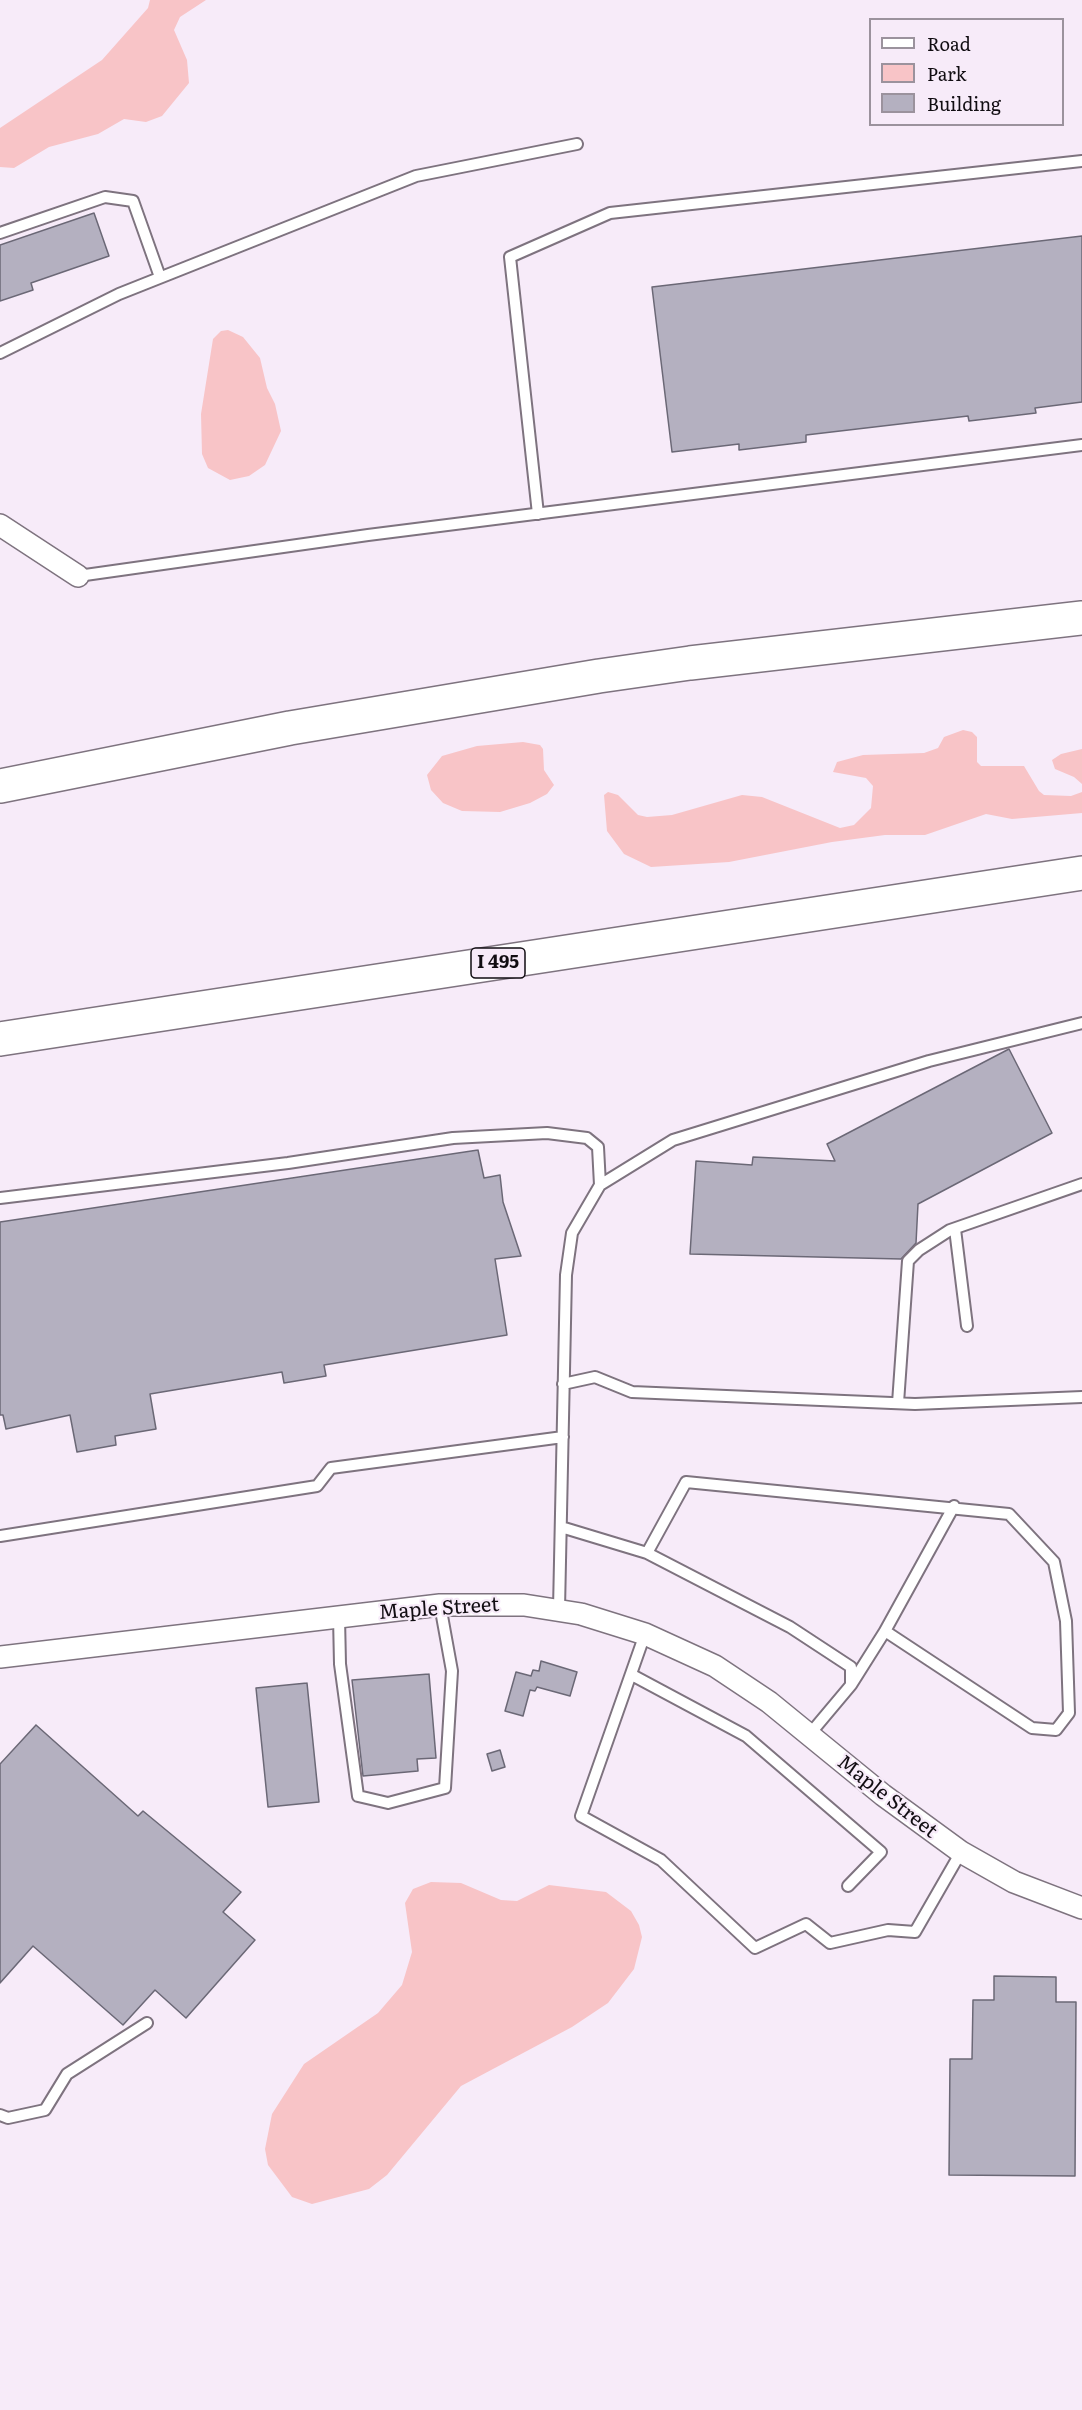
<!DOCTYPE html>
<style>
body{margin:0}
#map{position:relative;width:1082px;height:2410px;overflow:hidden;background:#f7ebf9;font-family:Literata,serif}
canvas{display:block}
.legend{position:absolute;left:869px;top:18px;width:195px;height:108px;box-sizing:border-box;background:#f7ebf9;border:2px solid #9b929d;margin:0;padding:8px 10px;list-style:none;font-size:18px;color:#110d12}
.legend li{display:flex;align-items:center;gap:12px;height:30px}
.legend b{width:30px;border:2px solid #9b929d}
</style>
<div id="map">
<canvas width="1082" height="2410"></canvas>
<ul class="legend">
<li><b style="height:8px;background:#fff"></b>Road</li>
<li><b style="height:16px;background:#f8c4c7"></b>Park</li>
<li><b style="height:16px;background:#b4b0c0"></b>Building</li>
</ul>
</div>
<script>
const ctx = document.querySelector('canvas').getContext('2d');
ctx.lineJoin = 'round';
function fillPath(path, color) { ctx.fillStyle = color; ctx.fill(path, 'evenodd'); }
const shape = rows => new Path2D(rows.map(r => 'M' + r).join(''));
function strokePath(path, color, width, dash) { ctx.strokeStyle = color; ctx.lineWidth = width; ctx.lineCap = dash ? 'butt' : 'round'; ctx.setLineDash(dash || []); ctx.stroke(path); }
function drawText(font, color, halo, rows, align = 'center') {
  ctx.font = font + ' Literata,serif'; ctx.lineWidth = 4.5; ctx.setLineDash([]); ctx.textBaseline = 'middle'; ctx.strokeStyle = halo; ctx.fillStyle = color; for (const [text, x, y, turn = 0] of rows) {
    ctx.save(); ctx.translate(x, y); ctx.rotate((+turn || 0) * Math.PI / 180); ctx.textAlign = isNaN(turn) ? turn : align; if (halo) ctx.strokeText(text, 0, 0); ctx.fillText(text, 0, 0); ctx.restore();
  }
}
const green = shape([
 [150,0,206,0,180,17,174,30,187,60,189,83,162,116,146,122,124,119,98,134,49,147,14,168,0,167,0,128,102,60,148,8],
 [228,330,243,337,260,358,267,388,275,404,281,431,265,465,249,476,230,480,208,468,202,454,201,414,213,339,221,331],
 [963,730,972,732,977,737,977,762,981,766,1024,766,1039,791,1044,795,1071,796,1082,792,1082,813,1012,819,986,814,925,835,885,835,832,842,729,862,651,867,624,854,607,831,604,795,608,792,618,795,638,815,647,817,672,815,742,795,762,797,840,828,854,825,871,808,873,786,866,778,833,772,837,762,863,755,924,753,938,748,944,737],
 [523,742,540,745,543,749,544,770,554,785,547,794,530,803,500,812,462,811,443,803,431,790,427,775,442,756,477,746],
 [1082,749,1082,784,1074,777,1055,769,1052,760,1061,754],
 [431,1882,461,1883,501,1900,517,1901,549,1885,606,1892,631,1911,639,1925,642,1937,634,1969,608,2003,572,2027,461,2086,387,2175,369,2189,312,2204,292,2197,268,2165,265,2149,272,2114,304,2064,378,2013,402,1985,412,1952,405,1903,413,1889]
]);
const building = shape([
 [94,213,109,256,31,283,33,290,0,301,0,245,94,213],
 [1082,236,1082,402,1035,408,1036,413,969,421,968,416,806,435,806,442,739,450,739,444,672,452,652,287,1082,236],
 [1009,1049,1052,1133,918,1204,916,1243,901,1259,690,1254,696,1161,752,1165,753,1157,835,1161,827,1144,1009,1049],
 [478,1150,484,1178,500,1175,503,1202,521,1256,495,1259,507,1335,324,1365,326,1376,284,1383,282,1372,150,1394,156,1429,115,1436,116,1445,77,1452,70,1415,6,1429,3,1415,0,1415,0,1222,478,1150],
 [541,1661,577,1672,570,1696,537,1687,535,1691,530,1690,523,1716,505,1711,516,1672,531,1676,533,1670,539,1671,541,1661],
 [429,1674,436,1758,417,1759,418,1771,363,1776,352,1680,429,1674],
 [307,1683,319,1802,268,1807,256,1688,307,1683],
 [36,1725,138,1816,143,1811,241,1892,223,1912,255,1940,186,2018,155,1990,123,2025,33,1946,0,1983,0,1764,36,1725],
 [500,1750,505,1767,492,1771,487,1754,500,1750],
 [994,1976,1056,1977,1056,2002,1076,2002,1075,2176,949,2175,950,2059,972,2059,973,2000,994,2000,994,1976]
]);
const service = shape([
 [0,233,105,197,133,201,160,277],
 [0,353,119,294,416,176,577,144],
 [538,514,510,257,610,213,1082,161],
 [78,576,368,535,1082,445],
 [0,1198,288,1163,453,1138,547,1133,587,1138,598,1147,600,1185],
 [955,1229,967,1326],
 [563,1384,595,1377,632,1392,915,1404,1082,1397],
 [898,1403,908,1261,919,1250,950,1230,1082,1184],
 [561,1527,647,1553,790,1627,851,1667,851,1685,809,1735],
 [0,1536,317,1486,331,1468,563,1437],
 [647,1553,686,1482,1009,1514,1054,1562,1066,1621,1069,1713,1056,1730,1032,1728,885,1631,851,1685],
 [559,1609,566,1275,572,1233,600,1185,673,1140,929,1061,1082,1023],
 [339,1617,340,1664,358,1796,388,1803,445,1788,452,1671,440,1605],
 [885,1631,954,1506],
 [645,1634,581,1816,661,1860,755,1948,806,1924,830,1943,888,1930,915,1932,961,1852],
 [632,1675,746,1736,881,1852,848,1886],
 [0,2115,8,2118,45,2110,67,2074,147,2023]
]);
const minor = shape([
 [0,525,78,576],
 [0,1657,440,1605,524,1605,581,1614,645,1634,715,1666,769,1702,883,1795,961,1852,1014,1882,1082,1908]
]);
const motorway = shape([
 [0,786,290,728,599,676,690,663,1082,618],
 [0,1039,1082,873]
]);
const shields = [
 [498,963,54]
];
const shieldNames = [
 ["I 495",498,963]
];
const streetNames = [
 ["Maple Street",439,1609,-4],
 ["Maple Street",887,1797,38]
];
fillPath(green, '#f8c4c7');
fillPath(building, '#b4b0c0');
strokePath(building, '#6b6876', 1.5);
strokePath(service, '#7e737f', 14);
strokePath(minor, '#7e737f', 24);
strokePath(motorway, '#7e737f', 36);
strokePath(service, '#fff', 10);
strokePath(minor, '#fff', 21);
strokePath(motorway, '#fff', 33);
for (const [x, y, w] of shields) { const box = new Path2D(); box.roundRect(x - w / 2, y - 15, w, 30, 4.5); ctx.fillStyle = '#f7ebf9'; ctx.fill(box); strokePath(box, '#110d12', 1.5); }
drawText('bold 18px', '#110d12', null, shieldNames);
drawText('20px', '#110d12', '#f7ebf9', streetNames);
</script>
